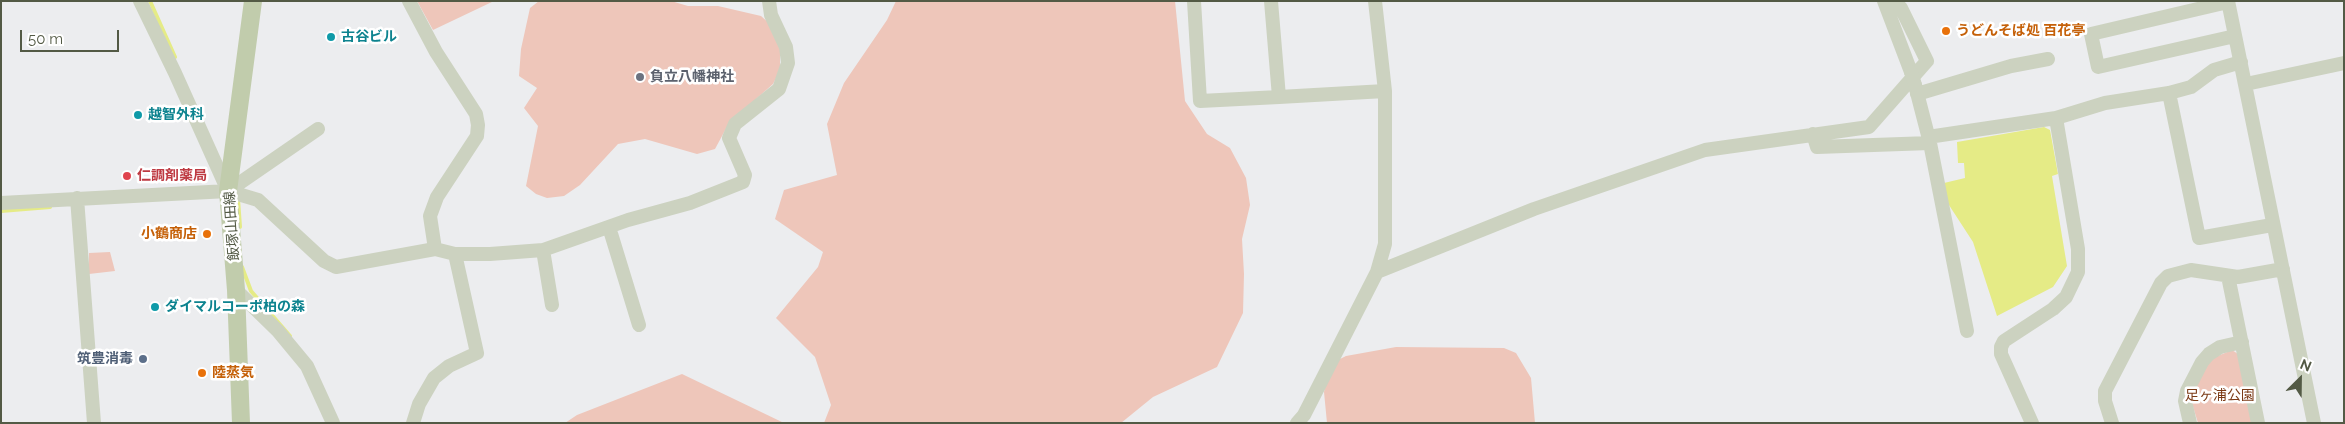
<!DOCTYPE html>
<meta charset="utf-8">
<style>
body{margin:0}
#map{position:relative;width:2345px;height:424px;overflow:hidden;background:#ecedef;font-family:Raleway,sans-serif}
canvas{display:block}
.frame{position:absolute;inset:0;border:2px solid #535a45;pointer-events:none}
.north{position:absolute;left:2275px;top:354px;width:50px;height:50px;-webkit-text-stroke:4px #fff;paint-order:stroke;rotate:23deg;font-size:14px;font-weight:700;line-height:20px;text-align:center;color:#535a45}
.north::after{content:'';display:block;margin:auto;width:18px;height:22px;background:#535a45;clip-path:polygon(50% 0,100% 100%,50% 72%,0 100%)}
.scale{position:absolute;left:20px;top:30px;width:99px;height:22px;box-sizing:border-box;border:2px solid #535a45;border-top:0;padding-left:6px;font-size:15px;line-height:18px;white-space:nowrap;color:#535a45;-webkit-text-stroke:4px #fff;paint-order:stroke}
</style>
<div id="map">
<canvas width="2345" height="424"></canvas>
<div class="frame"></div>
<div class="north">N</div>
<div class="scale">50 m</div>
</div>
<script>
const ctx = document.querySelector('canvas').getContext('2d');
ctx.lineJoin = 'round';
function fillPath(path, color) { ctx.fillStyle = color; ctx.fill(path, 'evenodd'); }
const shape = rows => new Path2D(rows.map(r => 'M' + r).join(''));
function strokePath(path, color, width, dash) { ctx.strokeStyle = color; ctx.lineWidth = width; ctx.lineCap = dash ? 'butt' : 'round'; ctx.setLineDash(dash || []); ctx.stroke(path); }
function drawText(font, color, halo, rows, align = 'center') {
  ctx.font = font + ' Raleway,"Noto Sans JP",sans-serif'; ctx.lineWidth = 5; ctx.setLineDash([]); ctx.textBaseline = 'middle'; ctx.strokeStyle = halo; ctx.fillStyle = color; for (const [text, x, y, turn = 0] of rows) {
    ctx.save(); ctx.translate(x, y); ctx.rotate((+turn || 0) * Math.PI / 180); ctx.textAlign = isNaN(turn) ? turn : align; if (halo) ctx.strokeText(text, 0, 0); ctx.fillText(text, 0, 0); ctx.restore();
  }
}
const green = shape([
 [417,1,494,1,433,30],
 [539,1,671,1,688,6,718,6,761,16,770,24,780,48,780,70,773,84,729,123,715,149,697,154,645,139,618,144,580,185,564,196,547,198,536,194,526,186,538,126,524,108,537,88,519,76,521,49,530,8],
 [896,1,1175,1,1185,101,1207,134,1230,148,1246,178,1250,205,1242,239,1244,274,1243,313,1217,367,1153,397,1121,423,824,423,831,405,815,357,776,318,818,267,823,252,775,219,784,190,837,175,827,124,844,83,887,20],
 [110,252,115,271,89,274,89,253],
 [1396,347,1504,348,1516,353,1531,378,1535,423,1327,423,1324,392,1327,374,1334,362,1346,356],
 [2232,350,2238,354,2253,423,2198,423,2191,400,2205,366,2213,358],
 [682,374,784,423,565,423,577,415]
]);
const water = shape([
 [2044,127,2050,130,2058,174,2052,176,2067,266,2053,287,1997,316,1973,242,1947,202,1944,183,1965,178,1964,163,1958,163,1957,142]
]);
const stream = shape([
 [150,1,175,57],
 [238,199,240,227],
 [1,211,50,207],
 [242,267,251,291,290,336]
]);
const minor = shape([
 [140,1,175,73,228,191],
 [409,1,436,52,476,114,478,125,477,136,437,197,430,216,435,249],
 [1194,1,1200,101,1279,97],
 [1271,1,1279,97,1385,91],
 [1884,1,1911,72],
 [2228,1,2314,423],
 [2228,2,2091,34,2098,67,2235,36],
 [2246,84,2344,63],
 [1915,85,1930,143,1967,331],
 [2169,93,2199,238,2272,225],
 [1917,94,2011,66,2048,59],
 [1813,134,1817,147,1930,143],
 [1928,137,2056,118,2105,103,2169,93,2191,87,2214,70,2241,62],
 [228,191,318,129],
 [77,198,94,423],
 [1,203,228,191,258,200,324,261,336,267,435,249,455,254,490,254,543,250,628,220,690,203,743,182,745,175,729,138,735,124,779,89,788,63,786,47,771,15,769,1],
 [609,227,639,325],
 [543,250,552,305],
 [1377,272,1534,209,1705,150,1869,127,1927,61,1901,8,1893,1],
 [2228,276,2258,423],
 [236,290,278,331,307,366,333,423],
 [413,423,419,404,434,378,449,366,477,353,455,254],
 [1297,423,1304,415,1377,272,1385,244,1385,91,1375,1],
 [2032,423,2001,354,2001,347,2004,341,2053,309,2066,297,2078,272,2078,249,2056,118],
 [2112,423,2105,401,2105,391,2161,283,2168,276,2191,270,2238,277,2283,269],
 [2190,423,2185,401,2187,391,2202,362,2209,354,2220,347,2242,342]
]);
const major = shape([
 [241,423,236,290,228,191,253,1]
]);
const minorBridge = shape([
 [1911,72,1915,85]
]);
const markers = [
 [1946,31,5,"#e8710a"],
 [331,37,5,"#0f9aa8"],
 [640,77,5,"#6b7280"],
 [138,115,5,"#0f9aa8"],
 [127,176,5,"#e0444e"],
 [207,234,5,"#e8710a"],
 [155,307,5,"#0f9aa8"],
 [143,359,5,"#5c6f8a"],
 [202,373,5,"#e8710a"]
];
const foodNames = [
 ["うどんそば処 百花亭",1956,31],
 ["小鶴商店",197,234,"right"],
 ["陸蒸気",212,373]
];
const cultureNames = [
 ["古谷ビル",341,37],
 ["越智外科",148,115],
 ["ダイマルコーポ柏の森",165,307]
];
const worshipNames = [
 ["負立八幡神社",650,77]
];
const healthNames = [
 ["仁調剤薬局",137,176]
];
const streetNames = [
 ["飯塚山田線",232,226,-94]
];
const serviceNames = [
 ["筑豊消毒",133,359]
];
const parkNames = [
 ["足ヶ浦公園",2220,396]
];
fillPath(green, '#eec6ba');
fillPath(water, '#e5eb86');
strokePath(stream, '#e5eb86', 4);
strokePath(minor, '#ccd2c0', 14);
strokePath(major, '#c1ccac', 18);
strokePath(minorBridge, '#ccd2c0', 14);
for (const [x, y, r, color] of markers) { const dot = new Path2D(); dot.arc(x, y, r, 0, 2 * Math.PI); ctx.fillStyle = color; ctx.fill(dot); strokePath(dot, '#fff', 2); }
drawText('bold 14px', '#c56008', '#fff', foodNames, 'left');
drawText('bold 14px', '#0d838f', '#fff', cultureNames, 'left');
drawText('bold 14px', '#5b616d', '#fff', worshipNames, 'left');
drawText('bold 14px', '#be3a42', '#fff', healthNames, 'left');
drawText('14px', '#535a45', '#fff', streetNames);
drawText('bold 14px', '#4e5e75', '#fff', serviceNames, 'right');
drawText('14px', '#7b3a16', '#fff', parkNames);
</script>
